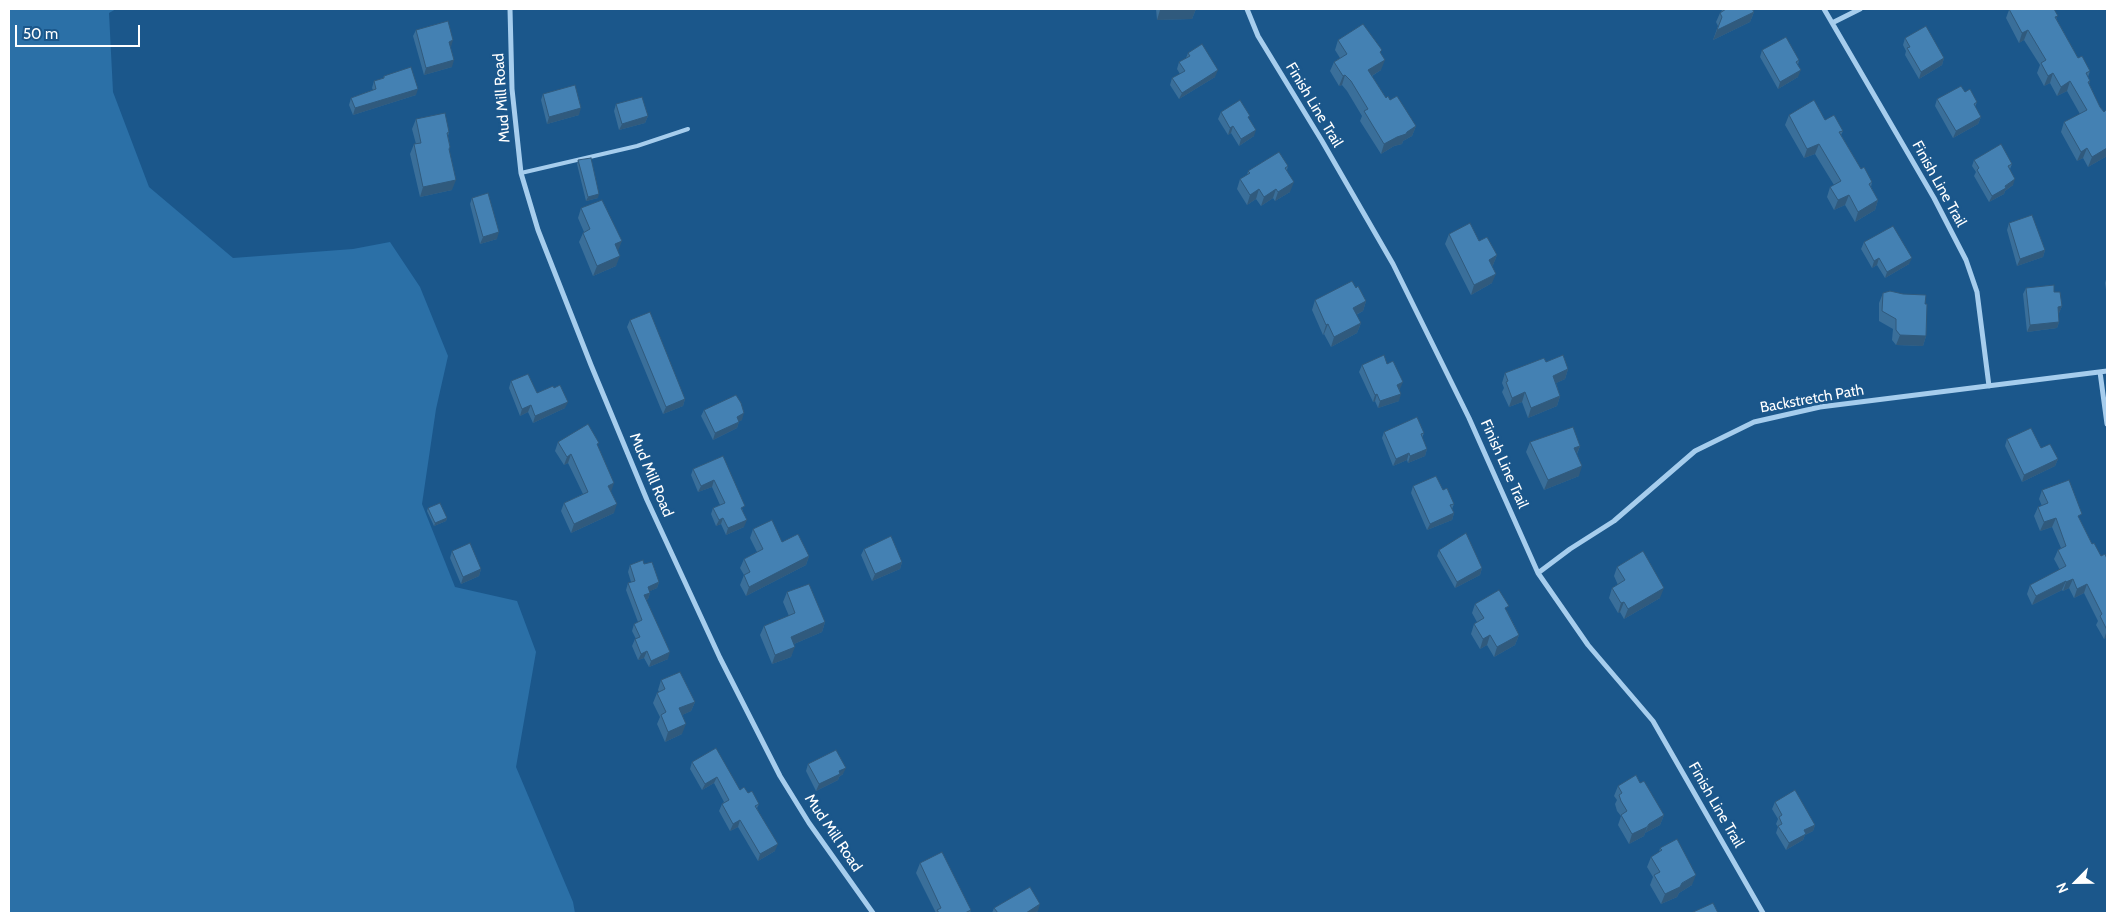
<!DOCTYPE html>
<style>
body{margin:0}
#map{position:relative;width:2116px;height:922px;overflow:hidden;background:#1b578b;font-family:Cabin,sans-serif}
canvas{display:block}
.frame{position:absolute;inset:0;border:10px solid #fff;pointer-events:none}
.north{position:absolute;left:2051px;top:857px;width:50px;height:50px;-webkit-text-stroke:4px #1b578b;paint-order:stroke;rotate:247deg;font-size:14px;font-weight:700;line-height:20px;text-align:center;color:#fff}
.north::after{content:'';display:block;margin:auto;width:18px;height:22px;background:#fff;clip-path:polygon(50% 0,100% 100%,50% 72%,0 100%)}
.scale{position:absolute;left:15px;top:25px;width:125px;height:22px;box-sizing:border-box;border:2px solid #fff;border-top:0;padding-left:6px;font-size:15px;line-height:18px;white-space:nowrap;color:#fff;-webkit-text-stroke:4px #1b578b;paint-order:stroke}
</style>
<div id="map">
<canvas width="2116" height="922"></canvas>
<div class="frame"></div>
<div class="north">N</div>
<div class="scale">50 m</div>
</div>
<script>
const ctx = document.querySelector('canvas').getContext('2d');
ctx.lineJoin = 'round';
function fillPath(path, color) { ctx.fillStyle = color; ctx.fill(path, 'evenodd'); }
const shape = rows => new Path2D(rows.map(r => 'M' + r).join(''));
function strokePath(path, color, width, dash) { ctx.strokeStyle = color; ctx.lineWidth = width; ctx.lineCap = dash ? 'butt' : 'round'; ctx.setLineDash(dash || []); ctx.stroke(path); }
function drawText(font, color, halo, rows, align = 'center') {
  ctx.font = font + ' Cabin,sans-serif'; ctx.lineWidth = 5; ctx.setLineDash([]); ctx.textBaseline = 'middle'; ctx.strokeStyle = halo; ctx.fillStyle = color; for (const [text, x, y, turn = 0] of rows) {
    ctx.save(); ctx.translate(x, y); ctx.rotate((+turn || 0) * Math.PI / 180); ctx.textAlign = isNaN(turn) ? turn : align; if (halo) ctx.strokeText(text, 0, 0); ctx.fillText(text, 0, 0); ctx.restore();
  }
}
const green = shape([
 [9,9,116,9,109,13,113,92,149,187,233,258,353,249,390,242,420,287,448,356,436,409,422,504,455,587,517,601,536,652,516,767,573,902,575,913,9,913]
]);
const lane = shape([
 [521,173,637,146,688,129]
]);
const street = shape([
 [510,9,512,89,521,173,538,230,591,365,647,500,720,658,780,776,809,823,873,913],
 [1247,9,1258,36,1322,141,1393,264,1469,418,1538,573,1588,645,1653,721,1763,913],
 [1824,9,1934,198,1966,260,1977,292,1989,386],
 [1832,23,1860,9],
 [2100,372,2107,424],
 [1538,573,1570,549,1614,521,1695,451,1754,422,1820,407,2107,371]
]);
const wall = shape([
 [1156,9,1196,9,1192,19,1157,20],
 [1721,9,1754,9,1753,10,1754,12,1750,22,1713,40,1718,26,1716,22,1720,13,1722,11],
 [2008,9,2054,9,2057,20,2078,58,2090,71,2088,77,2090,81,2089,84,2100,107,2104,112,2107,112,2107,156,2088,167,2083,158,2077,161,2061,132,2064,122,2080,114,2067,91,2057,96,2050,83,2044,86,2037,73,2040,65,2024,40,2019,43,2006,18,2009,10],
 [416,30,452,67,424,75,413,36],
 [1905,38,1944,58,1942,65,1919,79,1905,55,1906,51,1903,45],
 [1338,40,1381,53,1381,70,1372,76,1386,98,1390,100,1416,126,1412,136,1403,141,1402,144,1394,146,1381,154,1360,121,1362,116,1347,91,1342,85,1339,86,1330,71,1334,62,1340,58,1335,50],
 [1762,50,1799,60,1798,65,1798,77,1778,89,1760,57],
 [1188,53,1215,77,1179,99,1170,85,1172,78,1180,74,1177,69,1179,62,1186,58],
 [384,76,416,95,353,115,349,105,351,98,373,90,372,88,374,81,383,78],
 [1965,92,1977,102,1975,107,1981,117,1978,124,1953,138,1935,106,1937,99],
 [543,94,579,115,547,124,541,100],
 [616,104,648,116,645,123,619,130,614,111],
 [1221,112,1249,119,1254,136,1239,146,1231,133,1228,135,1218,119],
 [1789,115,1825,120,1843,131,1841,135,1861,169,1872,182,1871,187,1878,200,1875,210,1855,222,1845,205,1834,210,1827,197,1830,187,1834,185,1815,154,1804,158,1785,125],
 [416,119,449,132,448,136,450,147,449,150,452,190,420,197,410,154,414,144,416,144,412,129],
 [578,160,598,198,586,201,577,164],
 [1974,160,2012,164,2010,169,2013,185,2005,191,2004,194,1989,202,1974,176,1976,172,1972,166],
 [1288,166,1287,170,1290,192,1275,201,1273,198,1261,206,1256,199,1247,205,1237,189,1240,179,1247,175,1248,171],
 [472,198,497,239,480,244,470,204],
 [581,208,618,251,616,266,593,276,579,242,583,233,584,232,578,218],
 [2009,223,2045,250,2043,257,2017,266,2007,230],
 [1449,234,1479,241,1497,255,1493,265,1492,266,1492,283,1471,295,1445,244],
 [1864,242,1909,264,1885,278,1877,265,1872,268,1861,249],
 [2107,276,2107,296,2105,283],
 [1356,288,1366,301,1363,311,1356,315,1361,323,1357,333,1331,347,1324,334,1323,335,1312,310,1315,300],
 [2026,288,2054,292,2062,306,2059,313,2058,313,2059,322,2057,328,2027,332,2023,294],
 [1883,293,1925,304,1926,336,1923,346,1896,345,1892,340,1893,329,1879,321,1879,303],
 [630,320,685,399,683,406,663,414,627,327],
 [1546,362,1568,369,1565,379,1556,383,1560,396,1557,406,1528,418,1522,402,1509,407,1502,392,1504,388,1502,383,1505,373],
 [1387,364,1400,389,1399,390,1399,401,1378,408,1375,401,1373,402,1359,372,1362,365],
 [511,381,537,393,565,408,533,423,528,412,520,416,509,388],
 [704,410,742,420,739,421,737,428,713,440,701,416],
 [1384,432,1424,433,1422,438,1427,449,1425,456,1408,463,1407,460,1393,466,1382,438],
 [2007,439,2041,448,2058,459,2055,466,2022,482,2005,446],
 [558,442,598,447,611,492,614,513,571,533,561,511,564,503,583,494,568,463,564,465,555,451],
 [1530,442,1580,446,1577,454,1579,476,1544,490,1526,452],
 [723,456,743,511,744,527,726,535,721,524,716,526,711,514,713,508,720,505,712,487,698,492,691,475,693,469],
 [1413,486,1443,490,1454,504,1452,509,1454,513,1452,520,1427,530,1411,493],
 [2042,490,2080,520,2092,544,2101,556,2105,554,2107,637,2104,639,2096,625,2098,621,2084,593,2074,598,2069,588,2063,591,2062,590,2032,605,2027,594,2030,585,2060,570,2054,559,2058,550,2061,548,2052,527,2040,531,2034,516,2038,507,2042,506,2039,499],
 [428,508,447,518,446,521,434,526,427,511],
 [753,529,782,542,809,556,806,565,746,596,740,585,744,575,740,568,744,559,757,552,750,538],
 [864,549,902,562,900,569,872,581,861,555],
 [1439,550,1482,568,1480,575,1455,588,1437,556],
 [452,551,481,569,479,576,461,584,450,558],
 [644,564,659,582,657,588,650,591,650,593,648,599,646,600,668,659,649,667,644,658,638,660,632,646,635,639,636,639,632,631,634,624,638,622,626,590,628,583,631,582,628,572,630,565],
 [1617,567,1660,598,1624,619,1620,612,1618,613,1609,598,1612,588,1618,585,1614,576],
 [787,592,825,622,822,632,794,644,791,657,772,664,760,635,764,626,789,616,783,602],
 [1475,604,1507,611,1519,635,1515,645,1494,657,1487,645,1480,649,1471,634,1474,624,1477,622,1472,613],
 [661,680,695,702,691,711,682,715,682,734,665,742,657,724,660,717,653,703,657,693,659,692,658,690],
 [692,762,740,790,748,793,759,804,757,808,775,851,758,861,738,827,730,831,719,811,722,804,724,802,714,783,702,790,690,769],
 [808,764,843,774,839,777,838,780,816,791,806,771],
 [1640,783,1664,815,1660,825,1645,833,1644,836,1629,844,1618,825,1621,816,1617,811,1615,804,1617,800,1614,796,1618,786],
 [1775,802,1815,825,1813,831,1805,835,1803,840,1786,850,1776,833,1778,827,1776,824,1778,819,1772,809],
 [1660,848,1692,885,1679,893,1677,897,1661,904,1650,885,1653,877,1647,867,1651,857,1659,852],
 [920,863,971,910,970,913,936,913,916,873],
 [994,908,1038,911,1034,913,992,913]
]);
const shadedWall = shape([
 [1196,9,1192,19,1157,20,1160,10],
 [1754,12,1750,22,1713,40,1717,30],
 [2028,30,2024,40,2019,43,2022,33],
 [453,40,451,47,449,42],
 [1944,58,1942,65,1919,79,1921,72],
 [454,60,452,67,424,75,426,68],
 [1385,60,1381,70,1365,80,1368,70],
 [1218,70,1215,77,1179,99,1182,93],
 [1801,70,1798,77,1778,89,1780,82],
 [2053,73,2050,83,2044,86,2048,76],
 [1345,75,1342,85,1339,86,1343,76],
 [2070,81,2067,91,2057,96,2061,87],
 [418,89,416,95,353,115,355,108],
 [581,108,579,115,547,124,549,117],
 [648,116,645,123,619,130,622,124],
 [1981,117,1978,124,1953,138,1956,131],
 [1233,126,1231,133,1228,135,1230,128],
 [1416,126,1412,136,1403,141,1402,144,1394,146,1381,154,1384,144],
 [1256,130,1254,136,1239,146,1241,139],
 [1819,144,1815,154,1804,158,1807,149],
 [2087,148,2083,158,2077,161,2081,152],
 [2107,148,2107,156,2088,167,2092,157],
 [2015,179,2013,185,2005,191,2004,194,1989,202,1992,196],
 [456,180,452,190,420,197,423,187],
 [1294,182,1290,192,1275,201,1278,192],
 [1259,189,1256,199,1247,205,1250,195],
 [1276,189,1273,198,1261,206,1264,197],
 [599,194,598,198,586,201,588,197],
 [1849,195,1845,205,1834,210,1838,200],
 [1878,200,1875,210,1855,222,1858,212],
 [499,232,497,239,480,244,483,237],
 [622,241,618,251,615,244],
 [2045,250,2043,257,2017,266,2020,259],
 [1497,255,1493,265,1485,269,1489,260],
 [620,256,616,266,593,276,597,266],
 [1879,258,1877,265,1872,268,1874,261],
 [1912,258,1909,264,1885,278,1887,272],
 [1496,274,1492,283,1471,295,1474,285],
 [1366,301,1363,311,1349,318,1353,308],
 [2062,306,2059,313,2055,313,2058,307],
 [2059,322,2057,328,2027,332,2030,325],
 [1361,323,1357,333,1331,347,1334,337],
 [1328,324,1324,334,1323,335,1326,325],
 [1900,335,1926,336,1923,346,1896,345],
 [1568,369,1565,379,1550,386,1553,376],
 [1403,382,1400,389,1394,392,1397,385],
 [1525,392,1522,402,1509,407,1512,398],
 [1377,394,1375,401,1373,402,1375,395],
 [1401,394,1399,401,1378,408,1380,401],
 [1560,396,1557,406,1528,418,1531,408],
 [685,399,683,406,663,414,666,407],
 [568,402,565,408,533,423,535,416],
 [531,405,528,412,520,416,522,409],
 [744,413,742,420,734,424,737,417],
 [739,422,737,428,713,440,715,433],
 [1580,446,1576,455,1574,448],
 [1427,449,1425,456,1408,463,1410,456],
 [1409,453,1407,460,1393,466,1396,459],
 [571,454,568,463,564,465,567,457],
 [2058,459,2055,466,2022,482,2024,475],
 [1582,466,1579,476,1544,490,1548,480],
 [714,480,712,487,698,492,701,486],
 [614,483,611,492,608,486],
 [617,504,614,513,571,533,574,524],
 [1454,513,1452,520,1427,530,1430,524],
 [447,518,446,521,434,526,435,523],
 [723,518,721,524,716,526,719,520],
 [2056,518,2052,527,2040,531,2044,522],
 [747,520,744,527,726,535,728,528],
 [809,556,806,565,746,596,749,587],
 [902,562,900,569,872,581,875,574],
 [1482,568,1480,575,1455,588,1457,582],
 [481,569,479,576,461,584,463,577],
 [2073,579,2069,588,2063,591,2066,582],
 [2066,581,2062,590,2032,605,2036,596],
 [659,582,657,588,646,593,648,587],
 [2087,584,2084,593,2074,598,2077,589],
 [1664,588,1660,598,1624,619,1628,609],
 [650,593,648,599,642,601,644,595],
 [1624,602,1620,612,1618,613,1621,603],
 [825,622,822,632,787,647,791,637],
 [2107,630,2107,637,2104,639],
 [1490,635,1487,645,1480,649,1483,639],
 [1519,635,1515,645,1494,657,1497,647],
 [795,647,791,657,772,664,775,655],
 [647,651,644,658,638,660,641,654],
 [670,652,668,659,649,667,651,661],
 [695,702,691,711,676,718,679,708],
 [686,724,682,734,665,742,668,732],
 [846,768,843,774,839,777,838,780,816,791,819,784],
 [717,777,714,783,702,790,705,784],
 [1664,815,1660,825,1645,833,1649,824],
 [740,820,738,827,730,831,733,824],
 [1815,825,1813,831,1805,835,1803,840,1786,850,1789,843,1804,830],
 [1647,827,1644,836,1629,844,1632,834],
 [778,844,775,851,758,861,760,854],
 [1696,875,1692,885,1679,893,1677,897,1661,904,1665,894],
 [1040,904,1038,911,1034,913,1026,913]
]);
const building = shape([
 [1160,9,1196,9,1160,10,1160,9],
 [1726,9,1752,9,1754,12,1717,30,1722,17,1720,13,1726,9],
 [2009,9,2054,9,2058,16,2055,17,2078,58,2082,56,2090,71,2086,73,2090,81,2088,82,2100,107,2104,112,2106,110,2107,112,2107,148,2092,157,2087,148,2081,152,2064,122,2087,110,2070,81,2061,87,2053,73,2048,76,2041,63,2046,60,2028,30,2022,33,2009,9],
 [448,21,453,40,449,42,454,60,426,68,416,30,448,21],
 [1363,24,1382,50,1380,52,1385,60,1368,70,1386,98,1388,96,1390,100,1397,96,1416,126,1407,132,1406,134,1397,137,1384,144,1364,111,1368,109,1351,81,1345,75,1343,76,1334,62,1347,54,1338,40,1363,24],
 [1926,26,1944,58,1921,72,1907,48,1910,47,1905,38,1926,26],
 [1786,37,1799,60,1796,62,1801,70,1780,82,1762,50,1786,37],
 [1202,44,1218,70,1182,93,1172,78,1185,71,1179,62,1190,56,1188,53,1202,44],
 [411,67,418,89,355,108,351,98,376,89,374,81,384,78,384,76,411,67],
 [575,85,581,108,549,117,543,94,575,85],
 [1961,86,1965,92,1970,89,1977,102,1974,104,1981,117,1956,131,1937,99,1961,86],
 [642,97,648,116,622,124,616,104,642,97],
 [1240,100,1250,116,1248,117,1256,130,1241,139,1233,126,1230,128,1221,112,1240,100],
 [1814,100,1825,120,1834,115,1843,131,1839,132,1861,169,1864,167,1872,182,1869,184,1878,200,1858,212,1849,195,1838,200,1830,187,1841,181,1819,144,1807,149,1789,115,1814,100],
 [445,113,449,132,447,133,450,147,449,149,456,180,423,187,414,144,421,143,416,119,445,113],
 [2001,144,2012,164,2008,166,2015,179,2005,186,2006,188,1992,196,1977,170,1979,168,1974,160,2001,144],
 [1279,152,1288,166,1285,168,1294,182,1278,192,1276,189,1264,197,1259,189,1250,195,1240,179,1250,173,1248,171,1279,152],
 [591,158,599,194,588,197,578,160,591,158],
 [488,193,499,232,483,237,472,198,488,193],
 [602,200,622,241,615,244,620,256,597,266,583,233,590,229,581,208,602,200],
 [2032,215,2045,250,2020,259,2009,223,2032,215],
 [1470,223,1479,241,1487,237,1497,255,1489,260,1496,274,1474,285,1449,234,1470,223],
 [1893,226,1912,258,1887,272,1879,258,1874,261,1864,242,1893,226],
 [1352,281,1356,288,1358,286,1366,301,1353,308,1361,323,1334,337,1328,324,1326,325,1315,300,1352,281],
 [2054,285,2054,292,2060,292,2062,306,2058,307,2059,322,2030,325,2026,288,2054,285],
 [1890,291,1903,294,1926,295,1925,304,1927,304,1926,336,1900,335,1896,330,1896,319,1882,311,1883,293,1890,291],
 [650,312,685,399,666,407,630,320,650,312],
 [1384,355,1387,364,1393,361,1403,382,1397,385,1401,394,1380,401,1377,394,1375,395,1362,365,1384,355],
 [1563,355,1568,369,1553,376,1560,396,1531,408,1525,392,1512,398,1506,382,1508,381,1505,373,1544,358,1546,362,1563,355],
 [528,374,537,393,553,386,554,388,560,385,568,402,535,416,531,405,522,409,511,381,528,374],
 [736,395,741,403,744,413,737,417,739,422,715,433,704,410,736,395],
 [1417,417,1424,433,1421,434,1427,449,1410,456,1409,453,1396,459,1384,432,1417,417],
 [588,424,599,443,597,444,614,483,608,486,617,504,574,524,564,503,588,492,571,454,567,457,558,442,588,424],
 [1573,427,1580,446,1574,448,1582,466,1548,480,1530,442,1573,427],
 [2031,428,2041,448,2050,444,2058,459,2024,475,2007,439,2031,428],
 [723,456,745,506,741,508,747,520,728,528,723,518,719,520,713,508,725,503,714,480,701,486,693,469,723,456],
 [1436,476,1443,490,1447,488,1454,504,1450,505,1454,513,1430,524,1413,486,1436,476],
 [2069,480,2082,514,2078,516,2092,544,2094,543,2101,556,2105,554,2107,559,2107,630,2100,616,2102,614,2087,584,2077,589,2073,579,2066,582,2066,581,2036,596,2030,585,2066,566,2058,550,2066,546,2056,518,2044,522,2038,507,2048,503,2042,490,2069,480],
 [440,503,447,518,435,523,428,508,440,503],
 [772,520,782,542,798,534,809,556,749,587,744,575,750,572,744,559,763,549,753,529,772,520],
 [1466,533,1482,568,1457,582,1439,550,1466,533],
 [891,536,902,562,875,574,864,549,891,536],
 [470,543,481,569,463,577,452,551,470,543],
 [1643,551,1664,588,1628,609,1624,602,1621,603,1612,588,1625,580,1617,567,1643,551],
 [643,560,644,564,652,562,659,582,648,587,650,593,644,595,670,652,651,661,647,651,641,654,635,639,640,637,634,624,642,620,628,583,635,581,630,565,643,560],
 [809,584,825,622,791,637,795,647,775,655,764,626,795,613,787,592,809,584],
 [1499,590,1509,606,1505,608,1519,635,1497,647,1490,635,1483,639,1474,624,1484,618,1475,604,1499,590],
 [680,672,695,702,679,708,686,724,668,732,661,715,666,712,657,693,665,689,661,680,680,672],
 [716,748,740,790,744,787,748,793,752,791,759,804,755,806,778,844,760,854,740,820,733,824,722,804,729,800,717,777,705,784,692,762,716,748],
 [836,750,846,768,839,771,840,774,819,784,808,764,836,750],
 [1636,775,1640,783,1644,781,1664,815,1649,824,1647,827,1632,834,1621,815,1627,811,1621,801,1619,795,1622,793,1618,786,1636,775],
 [1795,790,1815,825,1804,830,1806,834,1789,843,1778,826,1782,824,1779,817,1782,815,1775,802,1795,790],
 [1677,839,1696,875,1682,883,1680,887,1665,894,1654,875,1660,872,1651,857,1662,850,1660,848,1677,839],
 [942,852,971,910,965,913,939,913,937,910,941,908,920,863,942,852],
 [1030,887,1040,904,1026,913,998,913,994,908,1030,887],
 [1713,903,1718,913,1691,913,1713,903]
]);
const streetNames = [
 ["Mud Mill Road",502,98,-94],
 ["Finish Line Trail",1314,105,59],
 ["Finish Line Trail",1939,184,61],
 ["Backstretch Path",1812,399,-10],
 ["Finish Line Trail",1504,464,66],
 ["Mud Mill Road",651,475,67],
 ["Finish Line Trail",1716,805,60],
 ["Mud Mill Road",833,833,56]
];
fillPath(green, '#2b70a7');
strokePath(lane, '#a6cded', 4);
strokePath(street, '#a6cded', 5);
fillPath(wall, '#3a6f9a');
fillPath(shadedWall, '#305a7d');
fillPath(building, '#4481b3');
strokePath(building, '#305a7d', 1);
drawText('15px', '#fff', '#1b578b', streetNames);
</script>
